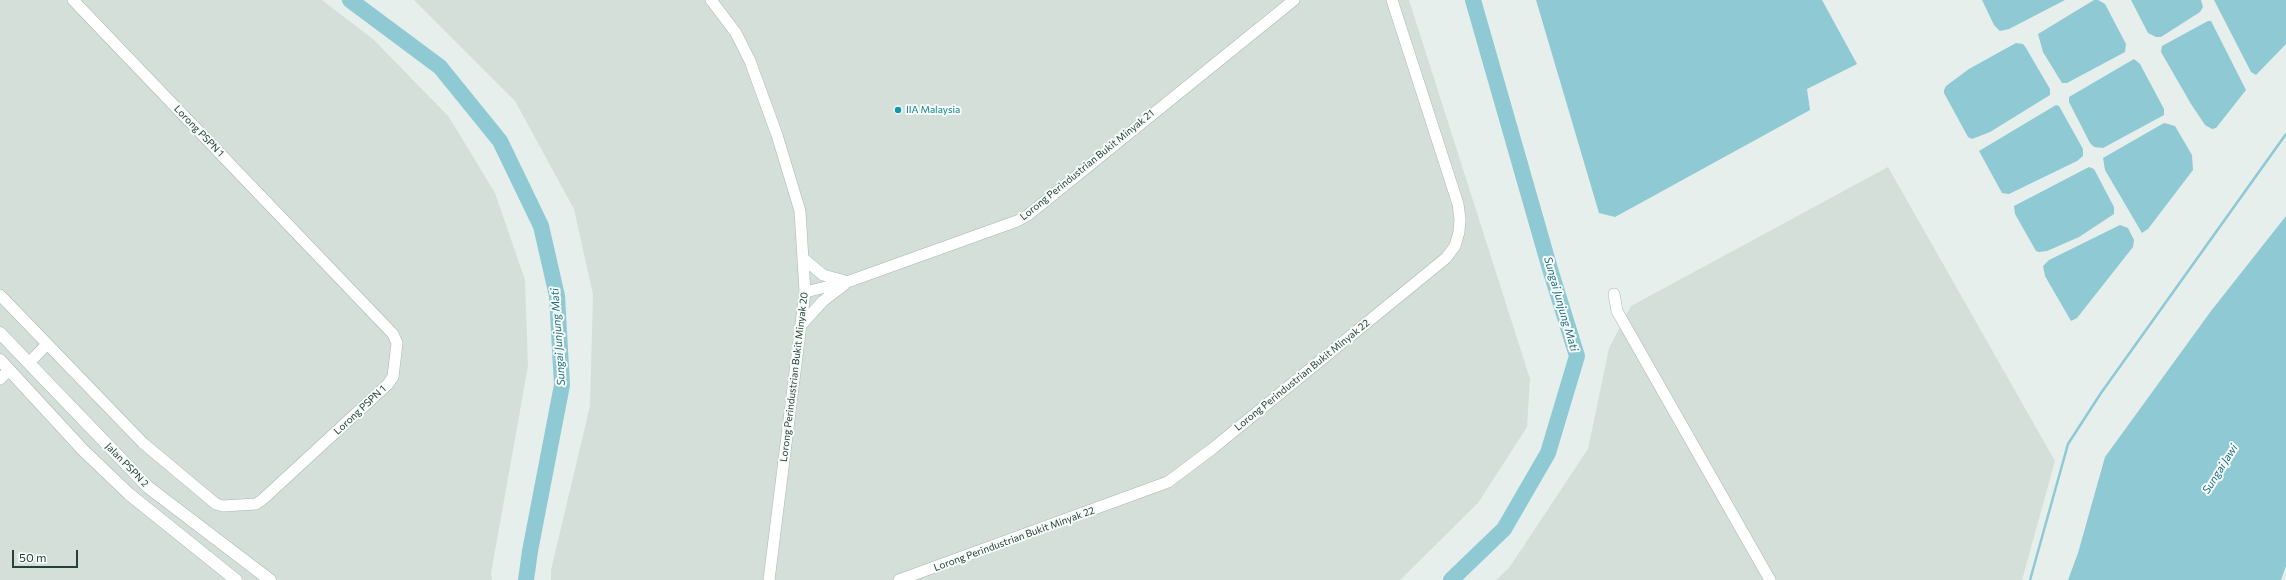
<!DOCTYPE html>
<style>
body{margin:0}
#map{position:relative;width:2286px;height:580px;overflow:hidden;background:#e6efeb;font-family:Commissioner,sans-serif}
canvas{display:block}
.scale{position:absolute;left:12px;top:550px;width:66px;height:18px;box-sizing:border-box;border:2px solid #24423a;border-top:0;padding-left:5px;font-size:12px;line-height:14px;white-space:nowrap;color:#24423a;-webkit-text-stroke:3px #f7fbf9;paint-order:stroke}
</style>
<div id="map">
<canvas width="2286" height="580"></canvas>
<div class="scale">50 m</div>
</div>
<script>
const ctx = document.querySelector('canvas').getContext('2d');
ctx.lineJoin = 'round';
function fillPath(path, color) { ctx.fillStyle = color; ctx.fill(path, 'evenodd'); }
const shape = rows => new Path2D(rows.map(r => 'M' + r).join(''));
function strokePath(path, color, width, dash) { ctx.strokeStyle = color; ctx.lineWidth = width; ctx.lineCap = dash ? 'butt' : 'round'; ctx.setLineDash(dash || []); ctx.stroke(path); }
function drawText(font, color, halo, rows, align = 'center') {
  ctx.font = font + ' Commissioner,sans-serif'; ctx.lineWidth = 4; ctx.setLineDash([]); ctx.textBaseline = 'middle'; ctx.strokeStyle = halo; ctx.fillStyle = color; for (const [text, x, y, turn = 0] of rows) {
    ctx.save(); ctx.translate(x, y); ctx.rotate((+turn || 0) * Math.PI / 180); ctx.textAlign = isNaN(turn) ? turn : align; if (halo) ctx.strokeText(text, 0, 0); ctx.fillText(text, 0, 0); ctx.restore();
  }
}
const built = shape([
 [0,0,322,0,374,40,449,117,495,193,525,280,528,366,491,573,492,580,0,580],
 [414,0,1409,0,1530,379,1527,427,1478,503,1400,580,551,580,551,570,590,406,593,295,574,209,515,101],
 [1888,167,2055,461,2022,580,1496,580,1509,568,1588,449,1609,348,1631,306]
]);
const water = shape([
 [1536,0,1822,0,1857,64,1807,89,1810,110,1615,217,1599,213],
 [1982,0,2065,0,2009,29,2000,31,1994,25],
 [2094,0,2098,0,2105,4,2126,44,2125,52,2067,83,2062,83,2043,52,2038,34],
 [2131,0,2201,0,2203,7,2200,12,2161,37,2156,37,2148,33],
 [2214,0,2286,0,2286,44,2256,75,2251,72],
 [2208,21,2211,21,2246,90,2216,128,2212,129,2205,125,2191,104,2161,52,2162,46],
 [2016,43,2023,44,2026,48,2050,89,2050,95,1990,132,1972,139,1968,137,1944,93,1944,90,1946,86,1969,69],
 [2134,59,2140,64,2164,109,2164,115,2103,148,2094,147,2090,143,2069,102,2069,97],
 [2056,105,2059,106,2083,149,2083,156,2077,161,2009,194,2002,193,1979,151],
 [2164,123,2175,126,2192,155,2193,170,2148,229,2142,233,2105,170,2103,158],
 [2089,167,2094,169,2114,207,2114,214,2079,237,2047,251,2039,252,2036,251,2015,214,2014,206],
 [2286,216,2286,566,2281,580,2068,580,2078,553,2105,457,2211,311],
 [2120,225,2128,228,2134,240,2133,247,2077,318,2071,321,2045,276,2043,266,2049,260]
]);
const stream = shape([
 [2030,580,2068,444,2101,393,2286,134]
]);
const river = shape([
 [350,0,440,67,500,141,541,226,557,296,562,385,530,551,526,580],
 [1451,580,1504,529,1548,453,1577,356,1550,269,1473,0]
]);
const minor = shape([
 [711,0,736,33,750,61,777,135,800,211,805,292,769,580],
 [804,259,823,275,845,281],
 [805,292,847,282,1017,221,1028,215,1294,0],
 [1614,294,1617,311,1770,580],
 [0,295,143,443,216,504,223,506,256,504,262,500,388,384,393,377,397,343,393,334,73,0],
 [802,324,823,301,844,285],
 [29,363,47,344],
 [0,379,9,370],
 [899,580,1168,482,1212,449,1446,258,1455,246,1459,232,1460,219,1458,204,1392,0]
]);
const tertiary = shape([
 [0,333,148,487,270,580],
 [0,360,83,450,129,494,236,580]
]);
const markers = [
 [898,110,4,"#0f9aa8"]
];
const cultureNames = [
 ["IIA Malaysia",906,110]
];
const streetNames = [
 ["Lorong PSPN 1",199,131,46],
 ["Lorong Perindustrian Bukit Minyak 21",1087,165,-39],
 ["Lorong Perindustrian Bukit Minyak 22",1302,375,-39],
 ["Lorong Perindustrian Bukit Minyak 20",794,377,-83],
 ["Lorong PSPN 1",360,410,-43],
 ["Jalan PSPN 2",127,465,46],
 ["Lorong Perindustrian Bukit Minyak 22",1014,539,-20]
];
const waterNames = [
 ["Sungai Junjung Mati",1561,304,74],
 ["Sungai Junjung Mati",558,337,-94],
 ["Sungai Jawi",2220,469,-58]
];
fillPath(built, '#d4dfda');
fillPath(water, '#8ec9d4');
strokePath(stream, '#8ec9d4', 2.5);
strokePath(river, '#8ec9d4', 16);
strokePath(minor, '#a8b8b2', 12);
strokePath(tertiary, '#a8b8b2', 13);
strokePath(minor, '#fff', 11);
strokePath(tertiary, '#fff', 12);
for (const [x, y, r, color] of markers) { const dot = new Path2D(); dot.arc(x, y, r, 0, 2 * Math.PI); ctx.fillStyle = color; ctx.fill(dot); strokePath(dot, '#f7fbf9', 1.5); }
drawText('10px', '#0d838f', '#f7fbf9', cultureNames, 'left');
drawText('10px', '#24423a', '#f7fbf9', streetNames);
drawText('italic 11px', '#1c6f80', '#f7fbf9', waterNames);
</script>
